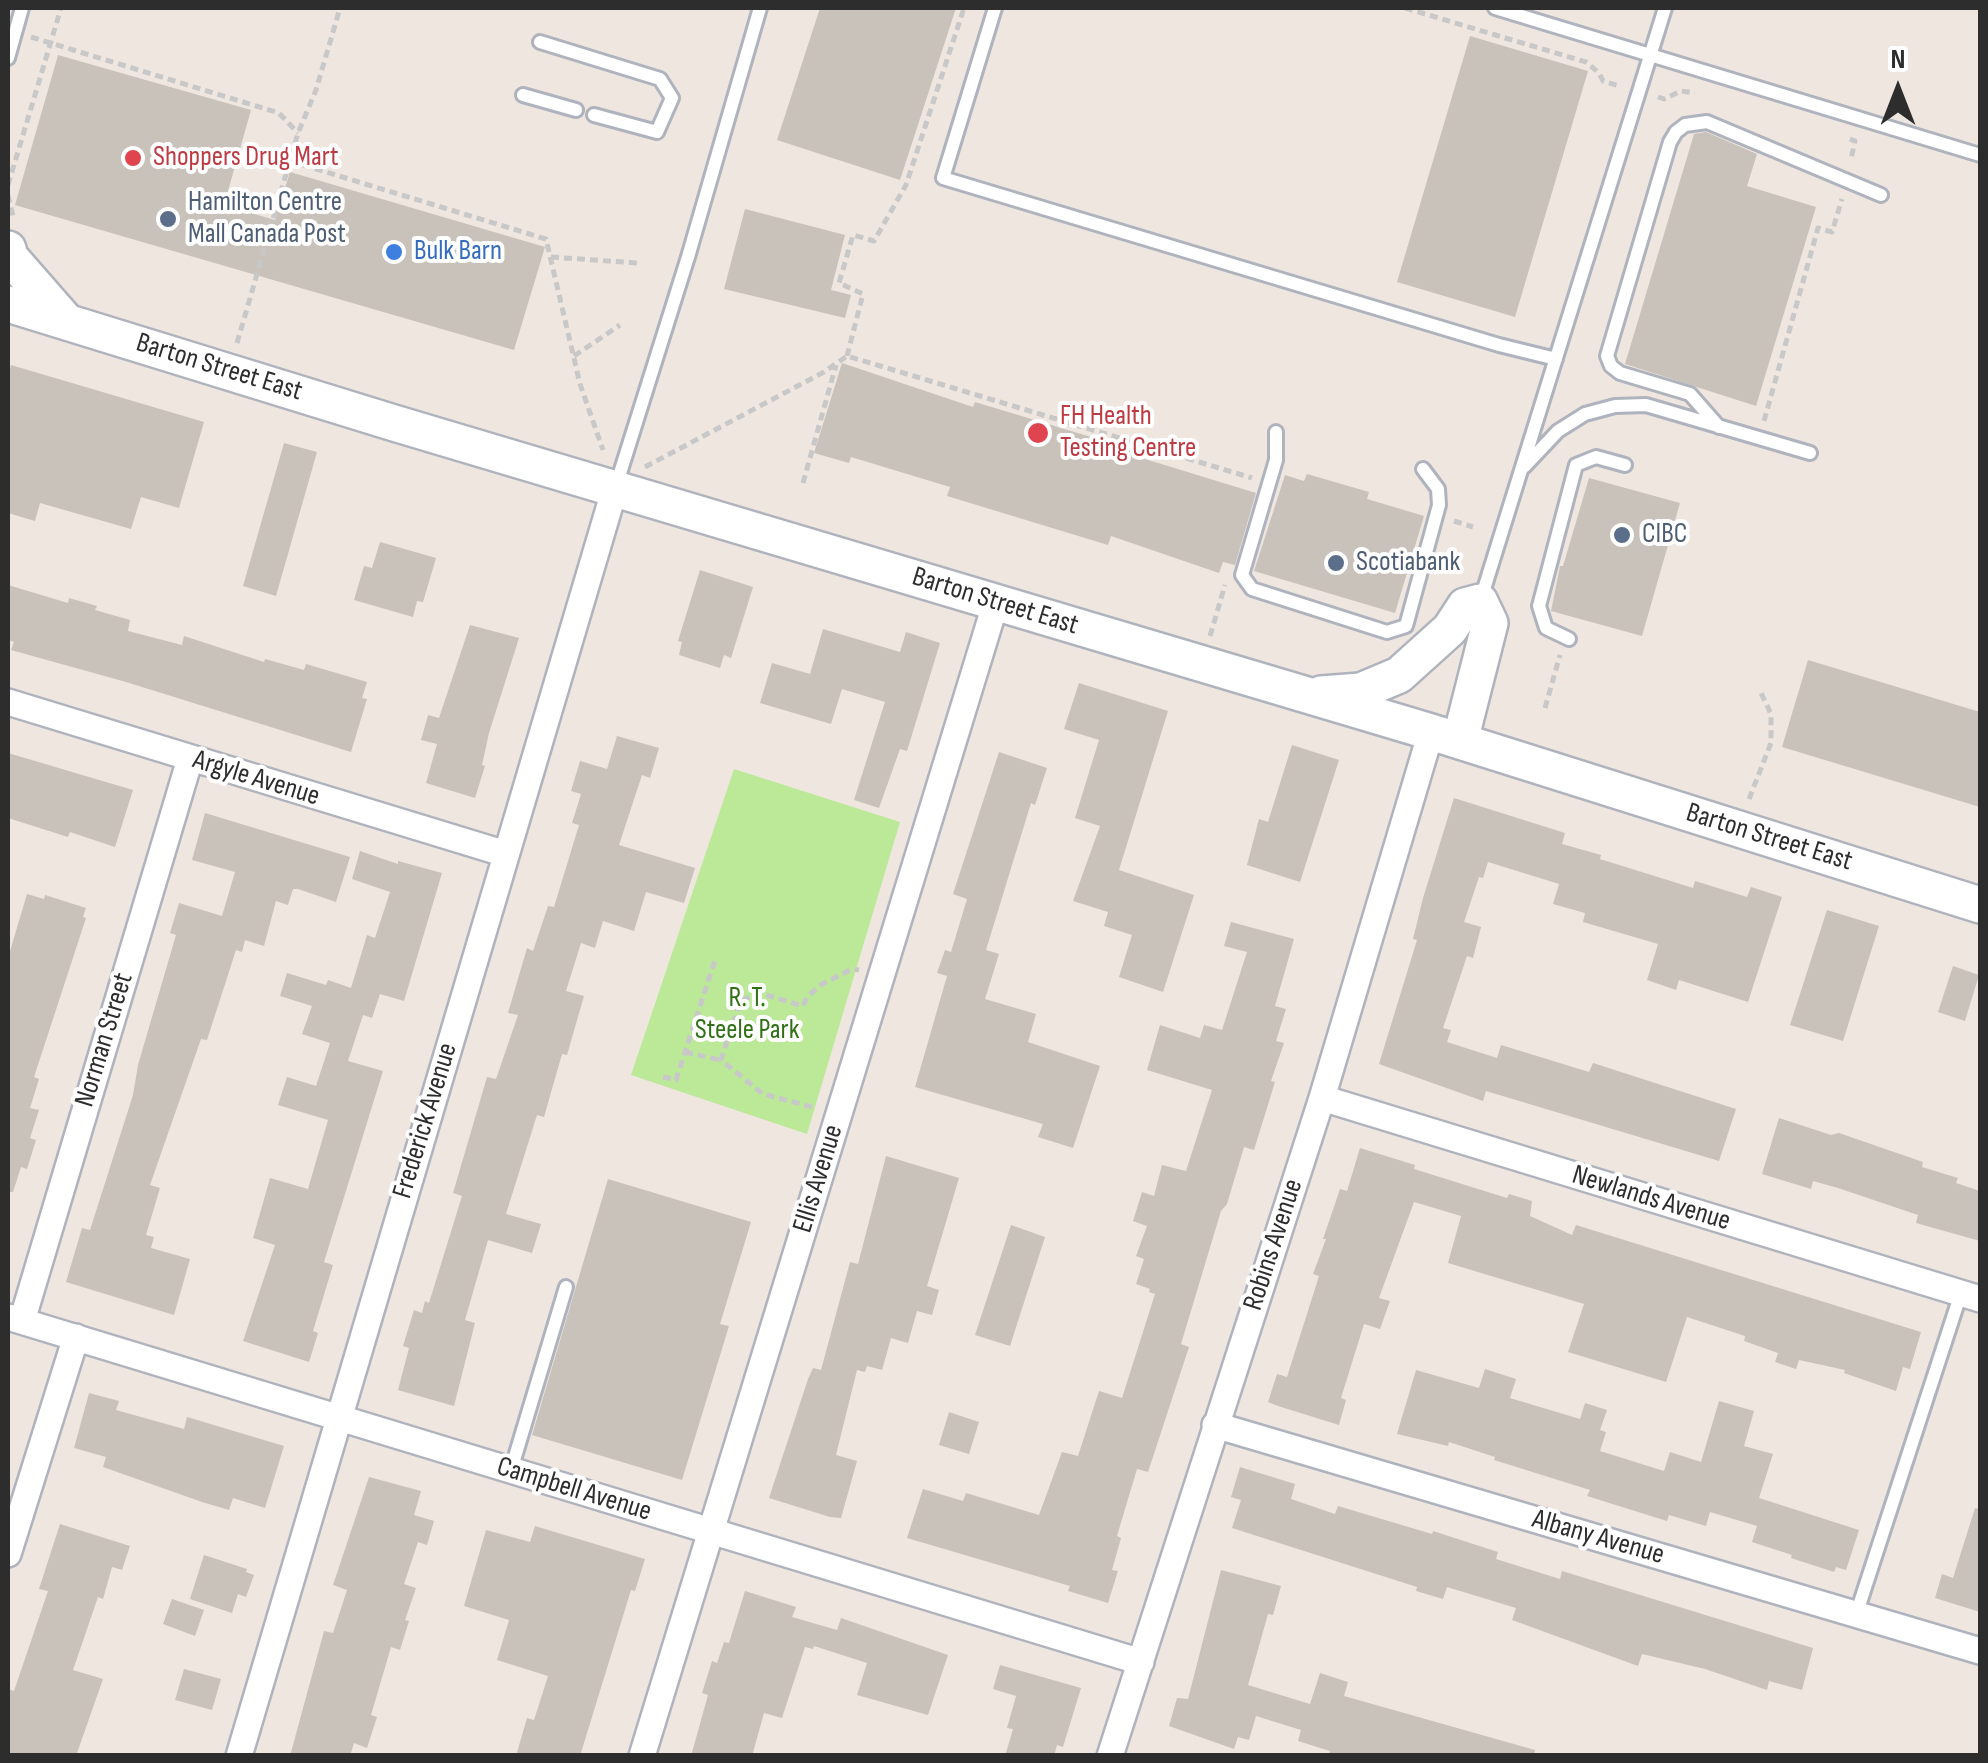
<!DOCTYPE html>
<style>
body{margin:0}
#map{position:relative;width:1988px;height:1763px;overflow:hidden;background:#efe6df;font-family:"Sofia Sans Condensed",sans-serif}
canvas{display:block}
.frame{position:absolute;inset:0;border:10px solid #2d2d2d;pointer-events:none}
.north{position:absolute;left:1848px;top:40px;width:100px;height:100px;-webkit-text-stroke:8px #fff;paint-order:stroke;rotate:0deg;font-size:28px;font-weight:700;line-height:40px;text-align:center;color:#2d2d2d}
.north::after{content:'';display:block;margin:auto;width:35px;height:45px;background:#2d2d2d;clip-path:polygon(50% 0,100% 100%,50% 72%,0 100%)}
</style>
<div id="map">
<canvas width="1988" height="1763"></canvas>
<div class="frame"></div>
<div class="north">N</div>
</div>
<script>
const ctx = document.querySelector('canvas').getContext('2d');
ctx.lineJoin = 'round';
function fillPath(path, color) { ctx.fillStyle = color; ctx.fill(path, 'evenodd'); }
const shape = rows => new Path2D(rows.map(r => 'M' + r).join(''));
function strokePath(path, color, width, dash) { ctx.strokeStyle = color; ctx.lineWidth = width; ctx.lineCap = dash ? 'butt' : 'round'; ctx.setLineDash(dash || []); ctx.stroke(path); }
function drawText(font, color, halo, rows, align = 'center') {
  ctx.font = font + ' "Sofia Sans Condensed",sans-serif'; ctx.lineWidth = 8; ctx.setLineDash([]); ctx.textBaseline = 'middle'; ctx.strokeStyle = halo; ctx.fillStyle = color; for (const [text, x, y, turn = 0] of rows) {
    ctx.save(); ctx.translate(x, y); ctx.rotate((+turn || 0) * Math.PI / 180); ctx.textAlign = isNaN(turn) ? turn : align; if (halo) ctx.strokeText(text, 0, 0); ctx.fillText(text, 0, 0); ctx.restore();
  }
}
const green = shape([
 [734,769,900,822,807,1134,631,1075]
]);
const building = shape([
 [820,8,956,8,900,180,777,140],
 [1470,36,1588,71,1515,317,1397,282],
 [58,55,251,110,224,205,275,220,290,172,545,247,514,350,15,205],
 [1706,132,1757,154,1747,186,1816,207,1756,406,1625,364,1694,134],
 [745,209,845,235,831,290,851,295,845,318,724,289],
 [842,363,973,407,975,402,1134,450,1132,455,1256,493,1235,565,1223,562,1219,573,1111,536,1108,545,947,496,950,487,851,457,849,463,814,453],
 [11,365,204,422,179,508,141,497,131,529,40,503,35,521,8,513,8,377],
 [284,443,317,452,276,596,243,586],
 [1307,474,1369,492,1367,499,1424,516,1395,613,1254,571,1285,475,1304,481],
 [1589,478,1680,503,1642,636,1551,611,1560,566,1563,566],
 [380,542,436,558,423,602,417,601,413,617,354,600,364,566,372,568],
 [700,570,753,587,731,658,724,655,720,668,679,655,682,642,678,641],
 [8,585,68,603,69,598,97,606,95,610,130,620,128,631,182,645,184,636,264,662,265,659,304,670,306,664,367,682,362,698,367,699,351,752,126,682,11,650,14,642,8,640],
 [470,625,519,638,489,733,482,765,485,766,475,798,426,783,437,744,421,740,428,715,439,718],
 [823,629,900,652,906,632,940,643,907,751,900,749,879,808,854,800,885,702,842,689,831,724,760,703,772,663,810,674],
 [1808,660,1980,712,1980,807,1782,747],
 [1079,683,1168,711,1119,870,1194,895,1163,992,1119,977,1132,935,1104,926,1108,912,1073,901,1100,826,1075,818,1099,740,1064,729],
 [617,736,659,748,650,778,642,775,619,845,695,868,684,903,646,892,634,931,603,921,595,948,581,943,566,991,584,996,567,1055,562,1054,544,1117,537,1115,506,1214,541,1224,532,1253,488,1240,465,1320,475,1323,454,1406,398,1390,409,1348,403,1346,414,1310,422,1313,425,1301,429,1303,462,1196,453,1193,487,1077,496,1079,518,1015,508,1013,527,948,533,951,548,906,554,907,579,825,572,823,581,794,571,791,580,761,607,769],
 [1292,745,1339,760,1300,882,1247,865,1259,819,1268,822],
 [999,752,1047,768,1035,805,1031,803,986,950,999,954,985,999,1036,1014,1028,1042,1100,1066,1073,1148,1038,1137,1043,1124,915,1087,947,976,937,973,945,950,951,952,967,899,953,894],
 [8,753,133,790,115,847,70,832,68,837,8,818],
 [1454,798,1565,833,1562,844,1601,855,1600,859,1693,888,1695,881,1747,897,1751,887,1782,897,1748,1002,1679,980,1676,990,1647,980,1658,944,1583,922,1585,913,1553,904,1559,884,1488,862,1483,878,1479,877,1464,922,1481,927,1473,958,1467,956,1443,1028,1451,1030,1447,1042,1497,1058,1501,1045,1589,1072,1593,1063,1736,1109,1719,1161,1486,1091,1483,1101,1379,1064,1417,940,1413,939,1423,898],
 [205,813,350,857,336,902,298,889,293,889,288,905,276,901,264,946,245,940,242,952,236,950,207,1040,201,1039,150,1185,160,1188,146,1235,154,1237,151,1248,190,1259,174,1315,66,1282,82,1228,90,1230,133,1095,138,1065,176,935,170,933,179,903,222,916,235,872,192,860],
 [360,851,398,864,398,861,442,873,404,1001,380,994,372,1018,363,1015,348,1061,383,1071,324,1262,333,1265,313,1331,318,1333,309,1362,243,1341,275,1245,253,1238,270,1178,308,1189,328,1120,278,1105,287,1077,316,1086,330,1043,302,1034,312,1006,280,996,287,973,326,985,328,980,351,988,367,935,375,938,390,892,352,879],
 [27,894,44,899,45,895,86,908,83,917,86,918,34,1077,39,1079,30,1108,39,1110,30,1138,36,1140,27,1169,21,1167,13,1192,8,1192,8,958],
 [1827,910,1879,926,1843,1041,1790,1025],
 [1231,922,1294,939,1275,1006,1286,1009,1276,1041,1284,1043,1271,1081,1275,1082,1254,1150,1244,1147,1227,1204,1221,1211,1181,1344,1189,1347,1148,1472,1137,1469,1117,1536,1121,1538,1112,1570,1118,1571,1108,1603,1068,1591,1070,1586,907,1538,923,1489,963,1501,966,1493,1039,1515,1062,1452,1078,1456,1099,1391,1122,1398,1155,1294,1149,1292,1150,1289,1136,1284,1144,1259,1136,1256,1147,1226,1133,1221,1142,1192,1154,1196,1162,1165,1186,1171,1212,1090,1147,1070,1160,1025,1200,1038,1204,1025,1222,1030,1247,952,1224,946],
 [1953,966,1979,975,1965,1021,1938,1012],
 [1779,1118,1831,1135,1839,1133,1923,1162,1922,1167,1958,1178,1956,1183,1980,1191,1980,1241,1916,1223,1918,1215,1838,1188,1813,1181,1811,1189,1762,1174],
 [1360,1148,1415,1165,1414,1169,1507,1198,1509,1194,1532,1201,1530,1216,1572,1235,1576,1225,1921,1332,1910,1369,1903,1367,1896,1391,1844,1373,1845,1370,1799,1360,1796,1369,1775,1362,1778,1353,1744,1341,1745,1336,1687,1317,1666,1382,1568,1352,1584,1304,1448,1263,1461,1216,1414,1202,1379,1298,1390,1301,1380,1329,1364,1324,1341,1398,1346,1400,1339,1425,1278,1406,1268,1402,1277,1374,1287,1377,1319,1276,1313,1274,1326,1239,1323,1239,1340,1189,1347,1191],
 [886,1156,959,1178,927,1286,939,1290,932,1315,917,1311,908,1343,891,1338,882,1370,867,1366,865,1372,857,1370,836,1455,857,1461,841,1518,830,1517,769,1498,808,1379,813,1368,821,1370,850,1262,858,1264],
 [608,1179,751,1222,720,1324,729,1326,682,1480,532,1435],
 [1011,1225,1045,1237,1010,1346,975,1335],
 [1485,1369,1516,1379,1510,1398,1580,1419,1585,1403,1607,1410,1600,1430,1606,1432,1600,1451,1664,1471,1670,1452,1701,1462,1719,1401,1754,1411,1744,1446,1773,1454,1759,1498,1859,1530,1846,1570,1836,1567,1834,1572,1791,1558,1792,1555,1752,1542,1757,1526,1710,1512,1706,1526,1669,1515,1667,1521,1587,1496,1590,1490,1494,1460,1495,1457,1449,1442,1448,1446,1397,1434,1416,1370,1479,1388],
 [89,1393,119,1401,116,1410,184,1429,187,1417,284,1446,265,1508,233,1498,229,1510,202,1502,103,1467,106,1457,74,1448],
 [949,1412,979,1422,969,1454,939,1445],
 [1240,1467,1295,1484,1291,1499,1335,1514,1338,1506,1432,1534,1433,1531,1498,1552,1496,1559,1560,1579,1562,1571,1813,1648,1802,1690,1769,1681,1767,1690,1705,1669,1642,1654,1638,1666,1512,1620,1516,1608,1447,1587,1443,1599,1416,1591,1417,1587,1232,1528,1241,1500,1231,1497],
 [369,1477,421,1491,414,1515,434,1521,427,1545,418,1542,404,1584,416,1588,405,1620,409,1621,400,1650,391,1647,371,1715,377,1717,367,1748,354,1743,350,1756,290,1756,324,1631,333,1633,347,1590,333,1585],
 [1975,1508,1980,1509,1980,1612,1935,1598,1942,1574,1953,1578],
 [60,1524,130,1546,122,1570,112,1567,103,1599,98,1597,73,1670,103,1679,76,1756,8,1756,8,1689,14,1691,48,1591,39,1589],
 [535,1526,645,1559,635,1591,631,1590,580,1756,516,1756,527,1718,534,1720,548,1676,497,1660,509,1620,464,1606,486,1530,530,1542],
 [204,1555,247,1569,246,1572,254,1575,246,1597,238,1594,232,1613,190,1599],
 [1221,1570,1281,1586,1273,1615,1268,1614,1248,1685,1310,1704,1320,1673,1348,1682,1344,1696,1535,1750,1534,1756,1328,1756,1330,1751,1298,1741,1301,1730,1256,1716,1249,1740,1238,1737,1234,1749,1169,1726,1177,1698,1188,1699],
 [745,1591,796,1607,792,1617,837,1630,841,1618,948,1655,928,1715,857,1695,867,1663,814,1646,813,1649,805,1647,782,1718,764,1713,752,1756,691,1756,708,1695,702,1693,712,1661,717,1663,724,1642,729,1643],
 [172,1599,204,1610,195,1636,163,1624],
 [1000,1665,1081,1688,1063,1747,1057,1745,1054,1756,1005,1756,1013,1729,1007,1728,1016,1696,993,1689],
 [184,1669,221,1679,212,1710,175,1700]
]);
const path = shape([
 [1405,8,1586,62,1599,73,1603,81,1619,86],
 [31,37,279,113,298,133],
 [1658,97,1664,99,1681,91,1695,93],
 [1850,139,1855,141,1851,159],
 [290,161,546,239,580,384,603,450],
 [8,185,61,8],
 [8,195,13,216],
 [551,257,637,263],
 [237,343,298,133,316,90,340,8],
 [574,356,620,325],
 [847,356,863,294,839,283,853,235,874,241,906,185,964,8],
 [1764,421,1818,228,1832,232,1842,199],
 [645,467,824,372,847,356,1252,478],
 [803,483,836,365],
 [1454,521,1473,527],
 [1210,636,1225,585],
 [1545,708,1560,655],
 [1749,799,1771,743,1771,714,1761,693],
 [685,1052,720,1060],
 [663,1077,676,1080,716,957],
 [812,1107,763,1094,721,1060,740,1001,759,993,803,1006,807,997,822,984,852,969,859,970]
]);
const service = shape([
 [995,8,943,178,1499,345,1556,359],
 [1495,8,1980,155],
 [540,42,660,79,672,98,657,132,594,115],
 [8,58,22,8],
 [523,95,576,110],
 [1719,427,1690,394,1620,373,1611,366,1607,356,1670,142,1676,132,1685,125,1707,122,1881,195],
 [1276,432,1276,460,1242,575,1252,589,1387,632,1406,626,1439,505,1438,489,1423,469],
 [1524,467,1558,431,1585,414,1615,406,1646,405,1810,453],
 [616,486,688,257,760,8],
 [1480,602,1665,8],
 [1569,639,1546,628,1539,606,1576,465,1596,457,1625,465],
 [511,1470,566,1287],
 [1856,1615,1961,1293]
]);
const minor = shape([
 [8,702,506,854],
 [1322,1098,1980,1299],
 [8,1317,1141,1662],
 [22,1321,190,759],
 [1215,1425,1980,1651],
 [8,1554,76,1337],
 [239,1756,615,488],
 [642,1756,996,602],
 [1110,1756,1322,1098,1431,732]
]);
const secondary = shape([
 [8,249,10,257,66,321],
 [8,304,394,423,1431,732,1980,905],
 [1321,694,1361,691,1399,675,1450,629,1465,606,1480,602,1490,623,1460,741]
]);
const markers = [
 [133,158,10,"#e0444e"],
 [168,219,10,"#5c6f8a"],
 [394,252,10,"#3f7fe0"],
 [1038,433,12,"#e0444e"],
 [1622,535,10,"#5c6f8a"],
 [1336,563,10,"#5c6f8a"]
];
const healthNames = [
 ["Shoppers Drug Mart",153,158],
 ["FH Health",1060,417],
 ["Testing Centre",1060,449]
];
const serviceNames = [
 ["Hamilton Centre",188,203],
 ["Mall Canada Post",188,235],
 ["CIBC",1642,535],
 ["Scotiabank",1356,563]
];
const shopNames = [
 ["Bulk Barn",414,252]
];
const streetNames = [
 ["Barton Street East",219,368,17],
 ["Barton Street East",995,602,17],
 ["Argyle Avenue",256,779,17],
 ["Barton Street East",1769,838,17],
 ["Norman Street",105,1040,-73],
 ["Frederick Avenue",426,1121,-73],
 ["Ellis Avenue",819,1179,-73],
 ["Newlands Avenue",1651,1199,17],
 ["Robins Avenue",1274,1245,-72],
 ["Campbell Avenue",574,1490,17],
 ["Albany Avenue",1598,1538,16]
];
const parkNames = [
 ["R. T.",747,999],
 ["Steele Park",747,1031]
];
fillPath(green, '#bbe998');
fillPath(building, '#c8c2ba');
strokePath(service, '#afb3bd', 18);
strokePath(minor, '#afb3bd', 30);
strokePath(secondary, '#afb3bd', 40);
strokePath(path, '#c8c8c8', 5, [8, 5]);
strokePath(service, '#fff', 12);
strokePath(minor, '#fff', 25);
strokePath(secondary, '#fff', 35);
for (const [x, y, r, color] of markers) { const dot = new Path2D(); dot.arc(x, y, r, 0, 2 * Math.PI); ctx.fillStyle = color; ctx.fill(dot); strokePath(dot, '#fff', 4); }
drawText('28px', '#be3a42', '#fff', healthNames, 'left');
drawText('28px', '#4e5e75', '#fff', serviceNames, 'left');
drawText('28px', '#366cbe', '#fff', shopNames, 'left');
drawText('28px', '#2d2d2d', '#fff', streetNames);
drawText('28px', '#317116', '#fff', parkNames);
</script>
